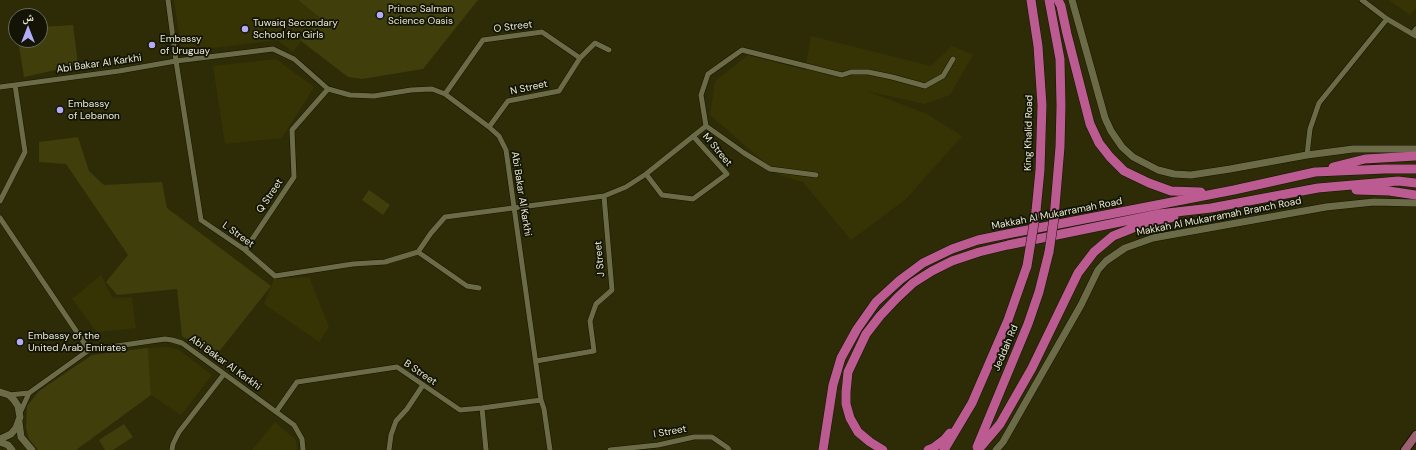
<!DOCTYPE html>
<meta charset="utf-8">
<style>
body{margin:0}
#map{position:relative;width:1416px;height:450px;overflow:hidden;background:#2d2c07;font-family:"DM Sans","Noto Naskh Arabic",sans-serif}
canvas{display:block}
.north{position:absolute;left:8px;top:8px;width:40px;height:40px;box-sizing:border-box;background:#141406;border:1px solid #6a6a59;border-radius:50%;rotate:0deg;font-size:11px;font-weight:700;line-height:16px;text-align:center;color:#eaead6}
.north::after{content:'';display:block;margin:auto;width:14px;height:18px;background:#b3adf9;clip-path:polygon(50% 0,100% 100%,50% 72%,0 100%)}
</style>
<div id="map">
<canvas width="1416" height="450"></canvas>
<div class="north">ش</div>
</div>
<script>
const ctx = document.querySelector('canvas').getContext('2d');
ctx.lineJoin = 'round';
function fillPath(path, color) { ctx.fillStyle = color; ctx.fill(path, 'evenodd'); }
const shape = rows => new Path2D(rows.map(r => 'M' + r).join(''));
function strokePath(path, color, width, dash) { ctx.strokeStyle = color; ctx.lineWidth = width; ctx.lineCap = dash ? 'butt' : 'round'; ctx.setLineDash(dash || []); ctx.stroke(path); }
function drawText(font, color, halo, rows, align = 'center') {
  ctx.font = font + ' "DM Sans",sans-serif'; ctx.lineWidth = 3.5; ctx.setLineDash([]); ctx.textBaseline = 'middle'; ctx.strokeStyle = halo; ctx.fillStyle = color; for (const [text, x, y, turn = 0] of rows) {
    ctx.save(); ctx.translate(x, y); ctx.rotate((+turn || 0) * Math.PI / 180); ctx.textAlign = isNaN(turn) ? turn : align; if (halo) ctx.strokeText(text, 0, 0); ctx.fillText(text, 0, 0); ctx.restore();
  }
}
const built = shape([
 [174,0,298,0,320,18,293,52,277,40,182,52],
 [1389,0,1416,0,1416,8,1410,15],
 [811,36,931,66,952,46,973,55,950,95,924,104,867,91,927,114,962,136,906,199,851,240,803,182,779,175,710,115,715,81,748,55,805,70],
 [276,59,314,87,282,138,225,144,213,66],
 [101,275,113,298,132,297,136,328,97,332,72,299],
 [309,277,329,327,319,342,264,304,274,279],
 [168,347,179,350,212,375,181,415,151,395,148,348],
 [275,422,296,440,297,450,252,450]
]);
const green = shape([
 [298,0,478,0,423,69,362,79,348,77,301,41,320,18],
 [73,25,78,65,24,77,18,40,40,40,40,27],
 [78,137,89,171,104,185,162,182,167,208,271,286,214,358,182,336,177,289,117,295,106,282,128,255,66,164,39,162,39,142],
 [369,190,390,205,383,215,362,200],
 [148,348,151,395,76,450,38,450,29,439,26,428,27,406,39,391,92,355],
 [124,424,133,437,113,450,105,450,99,440]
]);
const street = shape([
 [168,0,176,61,201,220,245,250,275,276,353,264,385,262,418,252,431,233,445,217,604,196,626,187,646,174,706,126],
 [1362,0,1387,19,1416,36],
 [1412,34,1416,29],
 [0,87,119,71,176,61,273,49,294,59,328,89,350,95,374,96,411,90,432,89,445,94,489,127,499,136,506,150,541,400,544,409,550,450],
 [445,94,483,40,542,32,580,58],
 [489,127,508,101,559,91,580,58,595,43,609,50],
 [1307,155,1310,129,1319,103,1387,19],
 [646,174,662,195,693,199,727,174,693,136],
 [816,175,770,169,744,153,706,126,701,95,708,74,742,50,842,75,851,72,868,72,892,77,925,86,943,76,953,59],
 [0,201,25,152,15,85],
 [0,218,89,350],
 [245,250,294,177,292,130,328,89],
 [418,252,467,286,479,288],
 [536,361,594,351,590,321,596,304,612,290,604,196],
 [9,395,29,393,89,350,165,339,172,340,182,343,294,425,302,439,303,450],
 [482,408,486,450],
 [276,412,297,382,397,367,460,410,482,408,541,400],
 [20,413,29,393],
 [172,450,173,444,179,432,224,374],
 [389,450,391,435,396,421,407,409,423,385],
 [610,450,658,445,694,437,712,437,728,448,729,450]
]);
const secondary = shape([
 [1072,0,1105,118,1111,131,1122,147,1133,157,1158,170,1174,174,1191,175,1230,169,1307,155,1353,149,1416,149],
 [0,392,9,395,14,400,18,406,20,417,16,428,11,434,0,439],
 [19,422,21,437,32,450],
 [0,442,8,445,12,450],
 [996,450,1003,442,1081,305,1098,270,1106,261,1125,248,1153,238,1326,207,1374,202,1416,203]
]);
const primary = shape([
 [1405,450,1416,435]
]);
const highway = shape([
 [1031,0,1038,46,1042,105,1040,170,1036,211],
 [1049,0,1060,59,1061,106,1060,147,1054,218],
 [1058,0,1061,6,1067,34,1090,124,1099,143,1110,157,1124,171,1149,183,1171,191,1201,192],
 [1333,167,1365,159,1416,156],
 [1356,190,1389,191,1416,195],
 [977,447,1028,324,1039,292,1049,252],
 [823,450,833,385,841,358,857,329,876,302,900,280,923,263,952,249,978,240,1007,234,1234,190,1315,172,1385,169,1416,169],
 [883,450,870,442,858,432,850,418,846,404,846,392,848,372,866,334,880,316,897,298,913,283,932,271,952,261,979,252,1008,245,1159,214,1211,208,1318,188,1398,181,1416,183],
 [928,450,933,448,945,439,950,433],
 [944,450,972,403,1008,320,1027,266],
 [978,450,1000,424,1032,368,1078,273,1094,252,1113,236,1133,228,1174,217]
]);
const highwayBridge = shape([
 [1049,252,1054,218],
 [1027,266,1036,211]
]);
const markers = [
 [380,15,4,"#b3adf9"],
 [245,29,4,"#b3adf9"],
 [152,45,4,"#b3adf9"],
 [60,110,4,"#b3adf9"],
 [20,342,4,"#b3adf9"]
];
const poiNames = [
 ["Prince Salman",388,9],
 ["Science Oasis",388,21],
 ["Tuwaiq Secondary",253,23],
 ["School for Girls",253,35],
 ["Embassy",160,39],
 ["of Uruguay",160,51],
 ["Embassy",68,104],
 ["of Lebanon",68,116],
 ["Embassy of the",28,336],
 ["United Arab Emirates",28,348]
];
const streetNames = [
 ["O Street",513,27,-7],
 ["Abi Bakar Al Karkhi",99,64,-8],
 ["N Street",529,88,-12],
 ["King Khalid Road",1029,133,-89],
 ["M Street",717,150,50],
 ["Abi Bakar Al Karkhi",521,194,81],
 ["Q Street",270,196,-56],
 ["Makkah Al Mukarramah Road",1057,214,-11],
 ["Makkah Al Mukarramah Branch Road",1219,217,-11],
 ["L Street",238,235,36],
 ["J Street",600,259,-95],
 ["Jeddah Rd",1006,348,-67],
 ["Abi Bakar Al Karkhi",225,363,36],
 ["B Street",420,373,34],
 ["I Street",670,432,-10]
];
fillPath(built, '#363405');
fillPath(green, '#403e0b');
strokePath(street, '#151400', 6);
strokePath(secondary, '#151400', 8);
strokePath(primary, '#151400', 10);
strokePath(highway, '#151400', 10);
strokePath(street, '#6c6b47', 5);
strokePath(secondary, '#6c6b47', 7);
strokePath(primary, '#9b6173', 8);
strokePath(highway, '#bb5b91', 9);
strokePath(highwayBridge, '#151400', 10, []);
strokePath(highwayBridge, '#bb5b91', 9);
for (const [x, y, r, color] of markers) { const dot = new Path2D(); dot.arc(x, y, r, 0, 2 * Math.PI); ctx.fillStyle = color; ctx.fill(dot); strokePath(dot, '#141406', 1.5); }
drawText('10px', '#eaead6', '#141406', poiNames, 'left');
drawText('10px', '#eaead6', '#141406', streetNames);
</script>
